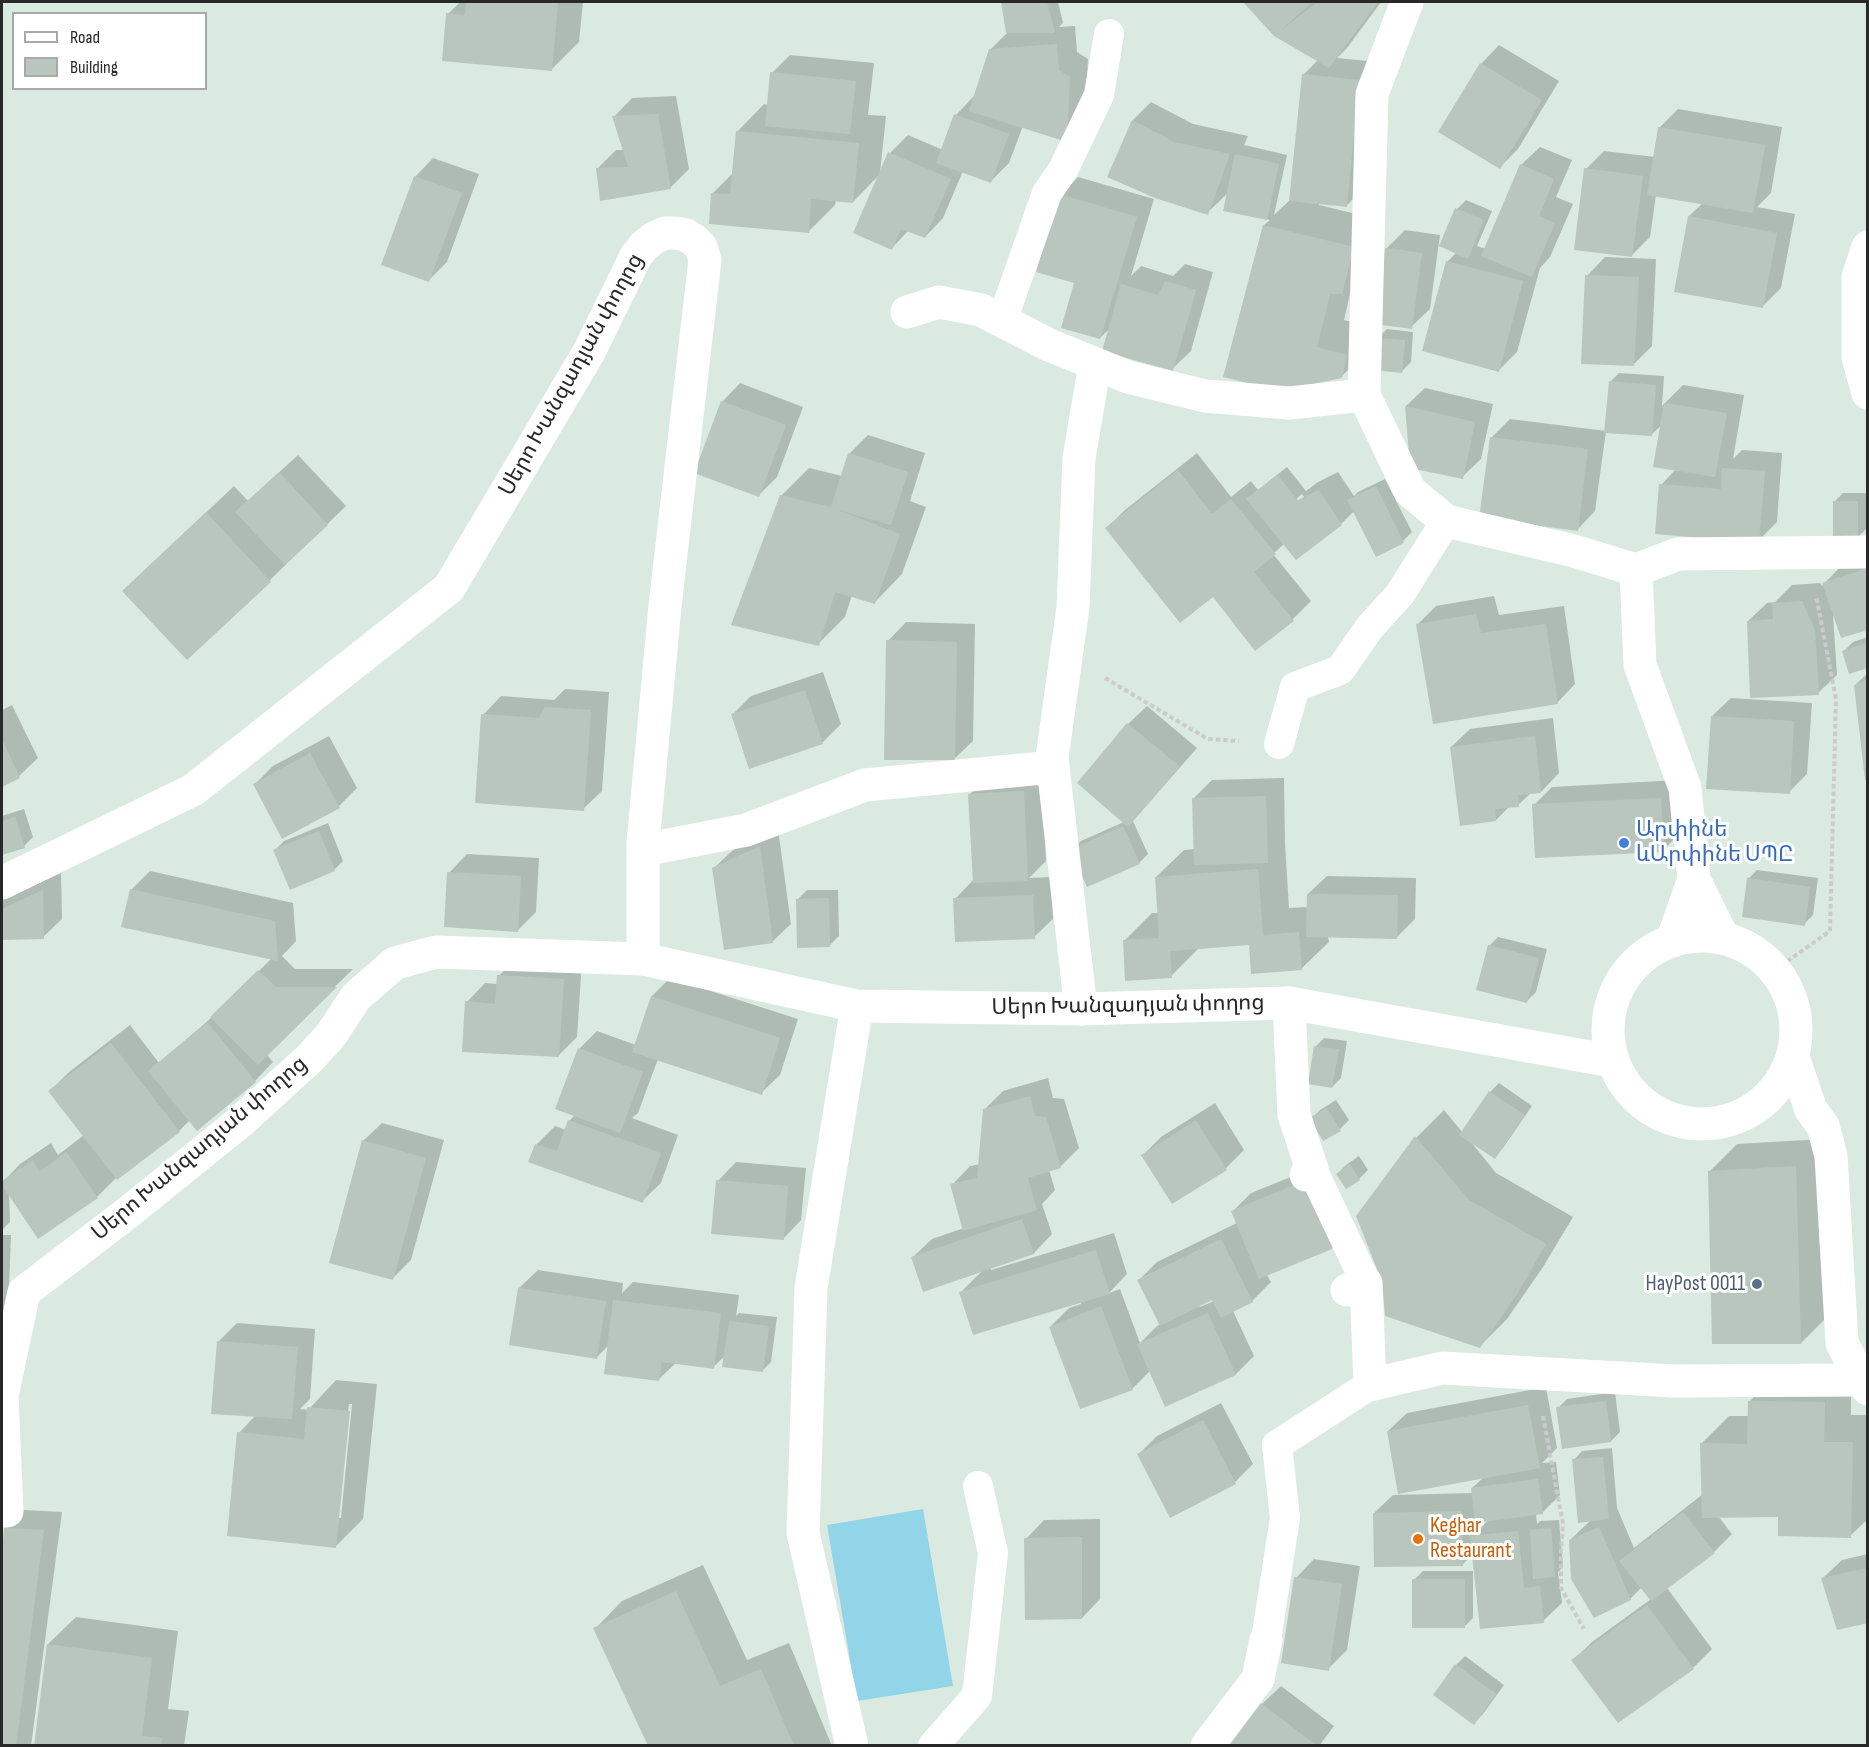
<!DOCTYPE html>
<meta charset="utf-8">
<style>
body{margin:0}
#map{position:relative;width:1869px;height:1747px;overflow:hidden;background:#daeae0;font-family:"Sofia Sans Condensed",sans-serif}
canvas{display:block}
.frame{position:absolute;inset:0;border:3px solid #282828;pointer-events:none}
.legend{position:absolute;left:12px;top:12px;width:195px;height:78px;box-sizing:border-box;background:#fff;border:2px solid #a9a9a9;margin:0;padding:8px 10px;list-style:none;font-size:18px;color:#282828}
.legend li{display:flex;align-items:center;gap:12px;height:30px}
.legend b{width:30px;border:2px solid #a9a9a9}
</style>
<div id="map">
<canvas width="1869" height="1747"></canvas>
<div class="frame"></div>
<ul class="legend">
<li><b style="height:8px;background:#fff"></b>Road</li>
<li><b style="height:16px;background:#b9c6bd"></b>Building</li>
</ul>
</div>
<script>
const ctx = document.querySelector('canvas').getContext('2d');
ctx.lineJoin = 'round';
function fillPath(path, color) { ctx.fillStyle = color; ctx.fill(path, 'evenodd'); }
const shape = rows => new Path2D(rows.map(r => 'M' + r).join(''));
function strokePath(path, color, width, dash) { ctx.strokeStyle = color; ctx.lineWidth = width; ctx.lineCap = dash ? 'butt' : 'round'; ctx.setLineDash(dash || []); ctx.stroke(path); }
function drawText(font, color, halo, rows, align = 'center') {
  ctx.font = font + ' "Sofia Sans Condensed","Noto Sans Armenian",sans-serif'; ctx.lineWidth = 6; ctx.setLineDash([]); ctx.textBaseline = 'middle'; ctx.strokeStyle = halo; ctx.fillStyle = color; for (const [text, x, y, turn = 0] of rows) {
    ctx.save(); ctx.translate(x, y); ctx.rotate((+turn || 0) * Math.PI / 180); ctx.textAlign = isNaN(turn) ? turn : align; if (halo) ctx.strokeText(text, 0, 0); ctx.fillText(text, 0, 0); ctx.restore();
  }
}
const pitch = shape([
 [923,1509,953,1686,857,1701,827,1525]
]);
const shadow = shape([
 [460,2,583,2,579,42,552,69,448,14],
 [1002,2,1058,2,1063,23,1059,27,1075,26,1077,52,1088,59,1085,122,1067,140,1023,126,1009,163,991,181,963,171,943,218,925,237,909,230,892,248,880,174,853,202,836,200,835,205,808,232,713,193,733,173,737,132,764,104,769,105,772,73,790,55,874,63,868,115,886,116,880,173,890,153,908,135,943,150,956,115,974,96,990,50,1007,33],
 [1245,2,1381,2,1347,48,1337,58,1377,62,1365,187,1346,206,1319,203,1319,205,1381,220,1353,281,1344,320,1374,328,1369,349,1341,377,1280,390,1264,225,1270,220,1225,210,1229,192,1207,213,1133,120,1151,102,1193,124,1248,136,1244,145,1287,155,1274,215,1291,199,1303,75,1318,60,1275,35],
 [1499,45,1559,81,1518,149,1500,167,1481,64],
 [676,96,689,169,671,187,598,168,616,150,624,150,614,117,632,98],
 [1678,109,1782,127,1771,193,1757,207,1795,214,1781,288,1762,307,1689,216,1703,203,1656,195,1650,237,1632,255,1586,169,1604,151,1655,157,1659,128],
 [1540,147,1572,160,1556,197,1573,204,1550,257,1540,268,1517,352,1499,370,1447,262,1457,252,1457,209,1466,200,1492,211,1477,246,1486,249,1521,165],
 [433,158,479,174,447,262,428,281,415,177],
 [1078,177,1154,199,1131,276,1141,266,1173,276,1185,264,1213,272,1191,351,1172,369,1110,328,1100,338,1075,282,1060,195],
 [1405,230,1440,235,1430,309,1411,327,1386,249],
 [1605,257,1656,259,1652,346,1634,364,1587,276],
 [1387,329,1413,332,1411,362,1402,371,1378,338],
 [1619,373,1664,376,1662,406,1683,385,1744,395,1733,459,1742,450,1782,453,1777,522,1758,541,1661,485,1676,469,1662,425,1652,434,1606,431,1595,511,1577,530,1491,438,1510,419,1606,431,1610,382],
 [740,383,803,407,777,477,759,495,722,402],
 [1425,388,1493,404,1481,459,1462,477,1406,406],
 [868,435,925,453,910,501,926,507,902,574,875,602,852,595,845,617,818,644,733,624,782,495,809,468,842,476,849,454],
 [1197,453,1231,497,1251,481,1258,490,1287,467,1306,491,1318,482,1338,472,1354,496,1358,492,1385,479,1412,532,1403,541,1377,555,1354,511,1341,524,1296,558,1284,544,1273,554,1311,601,1293,619,1255,649,1213,595,1107,528,1125,510],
 [1302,494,1304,497,1287,511,1287,507],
 [298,455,346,506,270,580,187,658,124,591,234,486,248,501],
 [1843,493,1867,493,1867,528,1858,537,1834,502],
 [1868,557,1868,628,1833,615,1837,675,1818,693,1748,621,1767,603,1775,602,1792,585,1820,583,1822,586,1842,565],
 [1494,596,1499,615,1564,606,1575,684,1557,703,1418,624,1436,606],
 [906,622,975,624,973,741,954,759,888,641],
 [1868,637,1868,667,1844,651,1853,642],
 [823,672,841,724,822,743,732,715,751,696],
 [1868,673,1868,778,1855,685],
 [565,689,609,692,602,791,583,809,483,715,501,696,554,700],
 [1731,698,1812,703,1807,774,1789,792,1712,716],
 [12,705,38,758,19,776,2,785,2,710],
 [1147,706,1197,748,1133,821,1148,854,1139,863,1072,850,1081,841,1124,822,1079,783,1128,724],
 [1553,718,1559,773,1541,792,1531,793,1518,805,1510,806,1496,820,1451,747,1470,729],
 [329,736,357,788,339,806,255,784,273,766],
 [1042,774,1046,861,1029,878,1051,877,1053,919,1034,937,955,899,974,879,970,794,988,776],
 [1284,778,1285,844,1289,908,1308,907,1308,894,1327,876,1416,878,1415,919,1397,937,1328,936,1329,942,1301,969,1251,944,1198,949,1171,976,1124,941,1152,913,1159,913,1156,877,1184,850,1195,849,1194,798,1212,780],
 [1678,780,1681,832,1663,850,1534,805,1552,787],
 [24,809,33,837,24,846,2,853,2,816],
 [328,823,343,861,334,870,275,850,284,841],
 [778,829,791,924,772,942,714,868,733,850],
 [467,854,539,858,536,912,517,931,449,873],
 [1757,870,1818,878,1813,915,1804,924,1748,879],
 [150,871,293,903,296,941,282,956,295,969,353,969,266,1054,273,1062,255,1081,197,1128,190,1120,179,1131,117,1177,97,1197,9,1194,10,1222,2,1230,2,1185,3,1185,2,1183,20,1164,51,1143,58,1155,84,1135,50,1091,69,1072,130,1025,159,1063,218,1012,272,958,131,890],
 [61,873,62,919,43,937,2,938,2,900],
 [807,890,838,890,839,936,830,945,798,899],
 [1498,937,1547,949,1536,992,1527,1001,1489,946],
 [517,957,582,961,577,1037,558,1056,467,1002,485,983,498,984,499,976],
 [670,978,798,1019,780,1075,761,1093,658,1059,638,1113,632,1118,678,1135,661,1183,642,1201,530,1161,537,1144,555,1126,566,1130,569,1121,575,1115,579,1049,597,1031,636,1045,652,996],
 [1324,1038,1347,1041,1341,1078,1332,1087,1315,1047],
 [1048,1078,1053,1098,1064,1099,1079,1148,1060,1167,1049,1170,1055,1190,1042,1204,1052,1234,1034,1253,990,1267,991,1270,1114,1233,1127,1274,1109,1293,1120,1289,1140,1343,1157,1326,1161,1324,1139,1280,1157,1262,1237,1223,1233,1211,1251,1193,1323,1164,1350,1230,1332,1248,1267,1275,1271,1282,1252,1301,1233,1311,1254,1356,1236,1374,1150,1371,1132,1389,1050,1327,1069,1308,1081,1304,1081,1301,961,1292,983,1270,913,1257,932,1239,964,1228,952,1185,970,1166,980,1164,985,1109,1003,1091],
 [1213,1298,1214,1301,1200,1307,1198,1305],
 [1499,1083,1532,1106,1503,1148,1494,1157,1471,1142,1496,1173,1573,1217,1543,1267,1507,1319,1480,1346,1384,1281,1357,1216,1417,1137,1444,1110,1463,1133,1490,1092],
 [1336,1100,1349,1120,1340,1129,1311,1119,1320,1110],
 [1215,1103,1244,1150,1226,1168,1173,1202,1143,1155,1161,1137],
 [382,1123,444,1140,411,1260,392,1279,363,1141],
 [1823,1139,1828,1316,1801,1343,1709,1172,1737,1144],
 [1359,1156,1368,1170,1359,1179,1337,1174,1346,1165],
 [736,1162,806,1168,801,1220,783,1239,718,1181],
 [2,1235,11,1235,7,1338,2,1344],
 [538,1270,623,1283,622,1293,633,1282,739,1295,736,1316,739,1313,777,1317,771,1362,762,1371,726,1355,713,1367,676,1363,659,1379,609,1345,597,1357,519,1288],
 [237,1323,315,1329,310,1399,300,1409,308,1410,336,1380,377,1384,363,1519,336,1546,239,1433,256,1415,218,1342],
 [349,1404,352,1404,341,1518,338,1518],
 [1777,1374,1851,1375,1851,1415,1868,1415,1868,1519,1850,1536,1780,1515,1718,1516,1732,1534,1714,1552,1667,1588,1712,1649,1693,1668,1618,1721,1573,1660,1592,1642,1651,1599,1642,1587,1630,1599,1570,1540,1591,1520,1574,1460,1582,1451,1612,1448,1617,1508,1634,1548,1703,1494,1702,1443,1729,1416,1749,1416,1750,1401],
 [1546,1387,1557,1448,1542,1463,1556,1462,1560,1495,1542,1513,1536,1514,1537,1524,1540,1521,1559,1520,1563,1567,1558,1572,1562,1603,1543,1621,1474,1553,1463,1564,1374,1513,1393,1495,1473,1493,1472,1488,1484,1477,1388,1431,1407,1413],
 [1489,1519,1481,1528,1481,1520],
 [1615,1392,1620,1432,1611,1441,1558,1408,1567,1399],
 [1221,1403,1253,1464,1235,1482,1138,1455,1157,1436],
 [24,1510,62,1512,31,1746,2,1746,2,1567,5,1529],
 [1100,1519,1100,1599,1082,1618,1026,1539,1044,1520],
 [1868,1554,1868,1621,1823,1578,1842,1560],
 [1314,1559,1360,1566,1347,1650,1328,1669,1296,1578],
 [703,1565,747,1660,789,1643,832,1746,650,1746,595,1629,622,1601],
 [1423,1571,1473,1571,1473,1618,1464,1627,1414,1580],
 [76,1617,178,1631,168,1709,189,1711,184,1746,35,1746,48,1644],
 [1465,1656,1504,1685,1483,1714,1474,1723,1435,1695,1456,1665],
 [1281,1686,1334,1726,1319,1746,1231,1746,1262,1704]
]);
const building = shape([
 [466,2,558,2,552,71,442,61,446,13,465,15],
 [1001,2,1047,2,1055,33,1006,33],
 [1243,2,1312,2,1280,31,1318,2,1378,2,1329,68,1274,36],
 [1057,44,1059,70,1070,77,1067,142,969,111,989,49],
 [1480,63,1542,100,1500,169,1438,132],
 [770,72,856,81,850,134,765,126],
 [1302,74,1359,80,1347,207,1289,201],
 [658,114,671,189,600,201,596,168,628,167,612,116],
 [954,114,1009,134,991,183,936,163],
 [1132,120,1174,142,1230,154,1208,215,1155,198,1107,177],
 [1658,127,1765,145,1753,213,1647,195],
 [736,131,859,143,853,203,811,199,809,233,709,224,711,193,730,194],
 [888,152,951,179,925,238,901,229,892,250,853,233],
 [1235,154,1279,164,1267,220,1223,211],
 [1520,164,1554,179,1539,216,1555,223,1532,277,1481,256],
 [1584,168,1643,176,1632,257,1574,250],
 [414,176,462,193,429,282,381,265],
 [1059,194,1137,217,1100,339,1061,328,1074,283,1036,272],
 [1455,208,1484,220,1468,259,1439,246],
 [1688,216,1777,233,1763,308,1674,292],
 [1263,225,1354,247,1342,294,1330,294,1317,347,1347,355,1342,378,1280,391,1223,377],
 [1385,248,1422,253,1412,329,1374,324],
 [1446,261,1523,281,1499,372,1422,351],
 [1585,275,1639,277,1634,366,1581,364],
 [1165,281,1196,290,1173,371,1102,351,1121,284,1158,295],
 [1377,338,1405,340,1402,373,1374,370],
 [1609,381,1656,385,1652,436,1604,433],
 [721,401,786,425,759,497,694,473],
 [1664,403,1727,413,1715,477,1653,467],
 [1405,406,1475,422,1463,479,1410,468],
 [1490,437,1588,449,1578,531,1479,518],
 [848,453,908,472,891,525,835,509,900,534,875,604,835,592,819,646,731,625,780,495,831,507],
 [1722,468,1765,471,1759,543,1655,534,1659,484,1721,489],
 [1178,470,1212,514,1231,499,1276,554,1254,572,1294,621,1255,651,1213,597,1180,623,1105,528],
 [279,472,328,525,285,565,235,512],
 [1277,475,1298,500,1319,490,1342,525,1296,560,1246,499],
 [1376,486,1404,543,1376,557,1347,500],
 [1833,501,1858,501,1858,538,1833,538],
 [206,512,271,582,187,660,122,591],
 [1868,568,1868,630,1841,638,1822,583],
 [1802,601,1815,630,1819,695,1750,698,1747,621,1773,619,1772,603],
 [1476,614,1481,633,1546,624,1558,704,1433,724,1416,624],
 [886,640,957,642,955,760,884,760],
 [1868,642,1868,668,1849,674,1842,651],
 [1868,679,1868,780,1865,780,1854,685],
 [805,690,823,744,749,769,731,714],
 [545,707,591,710,584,811,475,803,481,714,539,718],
 [1711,716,1794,721,1790,794,1706,789],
 [1127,723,1180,767,1128,827,1077,783],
 [1535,736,1541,793,1518,795,1519,807,1495,809,1496,821,1460,826,1450,747],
 [2,739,20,778,2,787],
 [310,753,340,808,282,839,253,784],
 [1024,791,1028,881,973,883,968,794],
 [1266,796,1268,863,1194,865,1192,798],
 [1661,798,1664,852,1535,858,1532,804],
 [15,817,25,848,2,855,2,821],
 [1123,826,1140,864,1087,887,1070,850],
 [319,831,335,871,290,890,273,850],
 [760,846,773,943,724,950,712,868],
 [1258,869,1263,935,1299,932,1302,970,1251,974,1249,945,1170,951,1172,978,1125,981,1123,940,1159,938,1155,877],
 [447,872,521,876,518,932,444,927],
 [1747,878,1810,887,1805,926,1742,917],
 [130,889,275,921,278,961,121,927],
 [43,890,44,939,2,940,2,909],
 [1307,894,1398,895,1397,939,1306,937],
 [1033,895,1035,939,955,942,953,898],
 [829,898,830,947,797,948,796,899],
 [1488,945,1539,958,1527,1003,1476,990],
 [258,970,276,987,337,987,258,1065,210,1017],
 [497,975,564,979,559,1057,462,1052,465,1001,495,1004],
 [651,996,780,1038,762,1095,632,1052],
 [207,1022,256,1082,197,1131,148,1071],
 [111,1043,180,1132,117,1180,48,1091],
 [1314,1046,1339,1049,1332,1088,1308,1084],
 [578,1048,643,1072,620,1133,555,1109],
 [1489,1091,1525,1115,1495,1159,1459,1135],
 [1030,1096,1035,1116,1046,1117,1061,1168,1028,1178,1037,1210,963,1231,950,1184,977,1178,983,1109],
 [1327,1108,1341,1131,1323,1141,1309,1118],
 [568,1120,661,1153,643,1203,528,1162,535,1144,557,1151],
 [1196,1120,1227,1170,1172,1204,1141,1155],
 [1415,1136,1469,1200,1546,1244,1516,1296,1480,1348,1385,1316,1382,1282,1356,1216],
 [362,1140,426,1158,393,1280,329,1263],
 [66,1152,98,1198,38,1239,2,1185,2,1181,33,1160,39,1172],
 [1350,1164,1360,1180,1346,1189,1336,1174],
 [1796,1166,1801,1344,1712,1344,1708,1171],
 [716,1180,788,1186,784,1240,711,1234],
 [1304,1181,1332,1249,1259,1279,1231,1211],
 [1022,1219,1034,1254,923,1292,911,1257],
 [1221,1239,1253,1302,1221,1318,1212,1300,1160,1326,1137,1280],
 [1096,1250,1110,1294,973,1335,959,1292],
 [518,1288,606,1301,597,1359,509,1345],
 [613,1300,721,1313,714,1369,662,1362,659,1381,604,1374],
 [1101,1306,1133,1390,1080,1409,1049,1327],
 [1208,1313,1236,1375,1165,1407,1137,1344],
 [729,1321,769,1326,763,1372,722,1367],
 [217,1341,298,1347,292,1419,211,1414],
 [1606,1401,1611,1442,1562,1449,1556,1407],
 [1748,1401,1825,1402,1824,1442,1853,1442,1851,1538,1778,1536,1778,1517,1702,1518,1700,1443,1747,1444],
 [1528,1405,1540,1468,1398,1494,1387,1431],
 [307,1407,350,1411,336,1548,227,1536,237,1432,304,1439],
 [1203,1420,1236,1484,1170,1518,1137,1454],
 [1603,1457,1609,1519,1578,1523,1572,1459],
 [1538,1479,1543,1514,1475,1523,1471,1488],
 [1462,1511,1463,1566,1374,1567,1373,1513],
 [1683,1512,1715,1553,1651,1601,1619,1561],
 [1599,1527,1631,1600,1594,1618,1571,1579,1569,1540],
 [4,1528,44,1530,16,1746,2,1746,2,1552],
 [1551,1528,1555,1577,1533,1579,1530,1530],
 [1518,1531,1524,1588,1540,1586,1544,1623,1480,1629,1470,1536],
 [1082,1537,1082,1619,1025,1620,1024,1538],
 [1868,1568,1868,1623,1837,1630,1821,1578],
 [1294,1577,1342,1584,1329,1671,1281,1663],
 [1412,1579,1465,1579,1465,1628,1412,1628],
 [676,1591,720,1686,761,1669,794,1746,648,1746,593,1628],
 [1647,1605,1694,1669,1618,1723,1571,1660],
 [47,1644,152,1658,142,1736,162,1738,161,1746,34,1746],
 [1455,1664,1496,1694,1474,1725,1433,1695],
 [1261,1703,1317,1746,1229,1746]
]);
const path = shape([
 [1105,678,1208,739,1239,741],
 [1775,970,1830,931,1836,699,1816,595],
 [1543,1416,1563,1524,1561,1552,1561,1588,1584,1629]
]);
const service = shape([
 [1002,321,1047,193,1063,170,1099,95,1109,34],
 [1279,744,1295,687,1340,670,1370,627,1400,594,1446,521],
 [1312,1169,1366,1283],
 [1266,1640,1285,1518,1277,1445,1370,1385],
 [933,1746,977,1696,993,1553,978,1486]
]);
const minor = shape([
 [1407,2,1372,94,1364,395,1410,491,1446,521,1574,551,1636,570,1678,554,1868,552],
 [1868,247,1858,277,1858,358,1868,393],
 [907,312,939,302,981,310,1049,345,1128,377,1205,396,1289,403,1364,395],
 [1636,570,1640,665,1685,788,1694,879,1723,938],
 [643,850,746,830,865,785,1053,767],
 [1672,941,1694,879],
 [1289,1003,1294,1115,1312,1169,1306,1175],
 [1081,1009,1052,758,1073,607,1079,458,1095,364],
 [1347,1290,1366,1283,1370,1385,1442,1368,1674,1381,1861,1380],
 [7,1511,2,1396,24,1292,126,1214,240,1122,310,1058,331,1035,356,997,395,963,436,952,643,959],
 [1207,1746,1258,1679,1266,1640]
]);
const tertiary = shape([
 [2,883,193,790,449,588,589,352,636,256,644,246,654,238,665,233,676,233,686,235,694,240,701,247,705,260,665,606,643,843,643,959,857,1006,1081,1009,1289,1003,1612,1061],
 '1608 1030a94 94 0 1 1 188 0a94 94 0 1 1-188 0Z',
 [1793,1057,1811,1110,1823,1126,1831,1156,1842,1343,1861,1380,1868,1389],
 [852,1746,803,1533,811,1288,857,1006]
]);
const markers = [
 [1624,843,6,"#3f7fe0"],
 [1757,1284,6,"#5c6f8a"],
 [1418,1539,6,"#e8710a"]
];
const streetNames = [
 ["Սերո Խանզադյան փողոց",572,375,-61],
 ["Սերո Խանզադյան փողոց",1128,1006,-1],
 ["Սերո Խանզադյան փողոց",200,1149,-40]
];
const shopNames = [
 ["Արփինե",1636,830],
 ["ևԱրփինե ՍՊԸ",1636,855]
];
const serviceNames = [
 ["HayPost 0011",1745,1284]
];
const foodNames = [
 ["Keghar",1430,1526],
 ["Restaurant",1430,1551]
];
fillPath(pitch, '#92d4e8');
fillPath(shadow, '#0003');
fillPath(building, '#b9c6bd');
strokePath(path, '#cbcbcb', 4, [4.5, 3]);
strokePath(service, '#fff', 30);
strokePath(minor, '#fff', 33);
strokePath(tertiary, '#fff', 33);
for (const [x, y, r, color] of markers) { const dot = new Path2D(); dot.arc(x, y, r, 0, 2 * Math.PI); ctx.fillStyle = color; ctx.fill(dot); strokePath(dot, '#fff', 2); }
drawText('22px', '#282828', '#fff', streetNames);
drawText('22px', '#366cbe', '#fff', shopNames, 'left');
drawText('22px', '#4e5e75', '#fff', serviceNames, 'right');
drawText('22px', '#c56008', '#fff', foodNames, 'left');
</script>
